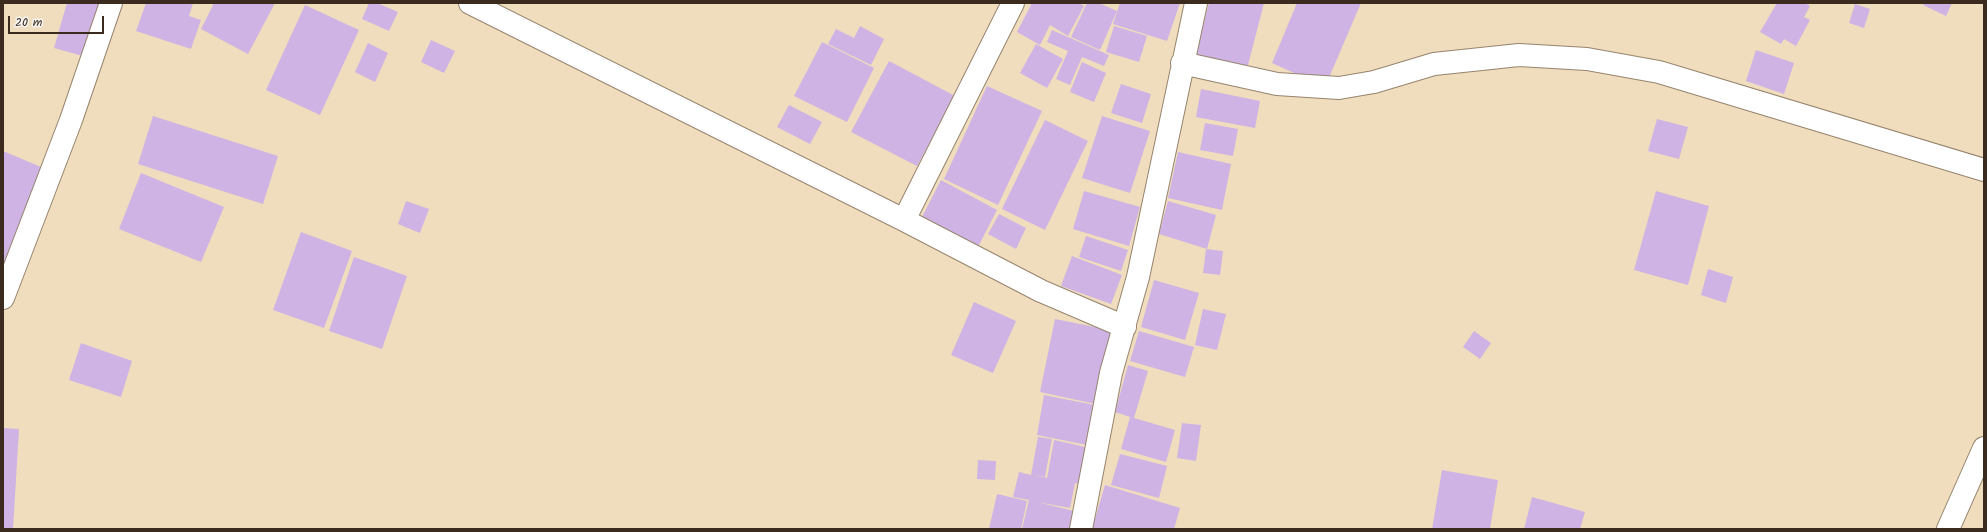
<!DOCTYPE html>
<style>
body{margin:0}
#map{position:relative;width:1987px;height:532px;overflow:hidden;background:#f0ddbd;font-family:Kalam,sans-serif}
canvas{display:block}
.frame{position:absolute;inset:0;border:4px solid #3b2a1e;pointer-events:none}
.scale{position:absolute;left:8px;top:16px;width:96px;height:18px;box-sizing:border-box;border:2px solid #3b2a1e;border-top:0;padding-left:5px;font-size:12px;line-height:14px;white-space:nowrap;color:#3b2a1e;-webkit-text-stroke:3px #f6f6f2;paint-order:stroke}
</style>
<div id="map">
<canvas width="1987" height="532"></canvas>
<div class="frame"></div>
<div class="scale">20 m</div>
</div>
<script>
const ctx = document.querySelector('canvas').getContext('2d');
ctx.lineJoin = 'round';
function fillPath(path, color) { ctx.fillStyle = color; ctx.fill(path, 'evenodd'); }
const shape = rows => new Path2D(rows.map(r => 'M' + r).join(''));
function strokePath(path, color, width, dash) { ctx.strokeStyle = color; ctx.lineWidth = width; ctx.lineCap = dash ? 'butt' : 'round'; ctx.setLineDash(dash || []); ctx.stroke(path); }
const building = shape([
 [67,3,97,3,105,5,90,58,54,48],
 [146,3,193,3,189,16,201,20,191,49,136,31],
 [214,3,275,3,248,54,201,29],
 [369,3,377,3,398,12,389,31,362,19],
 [1032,3,1079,3,1084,6,1068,36,1050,25,1040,45,1017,32],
 [1087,3,1099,3,1117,11,1100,50,1071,37],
 [1120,3,1180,3,1167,41,1113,24],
 [1209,3,1264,3,1247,69,1195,56],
 [1297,3,1361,3,1325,87,1272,63],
 [1777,3,1805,3,1810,6,1804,17,1810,20,1796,46,1784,39,1781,44,1760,32],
 [1924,3,1952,3,1946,16,1923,5],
 [1855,4,1870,9,1864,28,1849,23],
 [305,5,359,30,320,115,266,90],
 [860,26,884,39,871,65,828,44,836,29,854,38],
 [1114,26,1147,36,1139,62,1106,52],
 [1052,30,1109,55,1104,66,1082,57,1070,85,1056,79,1068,51,1047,42],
 [431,40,455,51,444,73,421,62],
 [822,42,874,68,847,122,794,96],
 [368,43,388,53,375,82,355,72],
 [1036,44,1063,59,1047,88,1020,73],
 [1756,50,1794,63,1784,94,1746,81],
 [889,61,955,96,917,166,851,132],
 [1082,62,1106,73,1094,102,1070,92],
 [1121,84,1151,94,1142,123,1111,113],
 [987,86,1042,111,998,205,944,179],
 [1201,89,1260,101,1255,128,1196,117],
 [789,105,822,122,810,144,777,127],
 [153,116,278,156,263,204,138,164],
 [1102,116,1150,131,1130,193,1082,178],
 [1657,119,1688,127,1679,159,1648,151],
 [1045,120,1088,141,1045,230,1002,209],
 [1205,123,1238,129,1233,156,1200,150],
 [3,151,48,170,9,266,3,264],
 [1178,152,1231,164,1222,210,1168,198],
 [141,173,224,207,201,262,119,229],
 [941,180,997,210,977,249,921,219],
 [1084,191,1140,207,1129,246,1073,229],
 [1656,191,1709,206,1688,285,1634,270],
 [406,201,429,209,420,233,398,224],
 [1168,201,1216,215,1207,249,1159,234],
 [999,214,1026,228,1016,249,988,234],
 [301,232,352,251,324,328,273,310],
 [1086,236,1128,250,1121,271,1079,257],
 [1206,249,1223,251,1220,275,1203,273],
 [1072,256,1122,275,1111,304,1061,286],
 [354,257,407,276,382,349,329,331],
 [1708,269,1733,277,1726,303,1701,295],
 [1154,280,1199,293,1185,340,1141,327],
 [974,302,1016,321,993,373,951,355],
 [1203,309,1226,314,1217,350,1195,345],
 [1055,319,1115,331,1100,405,1040,392],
 [1139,331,1194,347,1185,377,1130,361],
 [1474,331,1491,343,1480,359,1463,347],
 [81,343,132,361,121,397,69,380],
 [1128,365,1148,371,1134,418,1175,430,1166,462,1121,449,1130,417,1115,412],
 [1044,395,1100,406,1092,446,1037,435],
 [1182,423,1201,425,1196,461,1177,458],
 [3,428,19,429,13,529,3,529],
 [1038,437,1052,439,1045,477,1034,475,1047,478,1054,440,1090,448,1083,485,1075,483,1070,508,1037,502,1078,512,1074,529,1022,529,1029,500,1013,497,1019,472,1031,475],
 [1120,454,1167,466,1159,498,1111,485],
 [978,460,996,461,995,480,977,479],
 [1442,470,1498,480,1490,529,1432,529],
 [1105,485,1180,508,1174,529,1092,529],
 [997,494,1027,501,1021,529,989,529],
 [1532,497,1585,512,1580,529,1524,529]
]);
const minor = shape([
 [470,3,904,220,1041,291,1125,327],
 [1182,63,1277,84,1339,88,1374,82,1434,64,1519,55,1587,59,1659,72,1984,170],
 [904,220,1013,3],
 [3,298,71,120,111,3],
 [1081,529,1111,373,1138,277,1196,3],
 [1948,529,1984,448]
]);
fillPath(building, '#cfb3e4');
strokePath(minor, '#96846e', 24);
strokePath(minor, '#fff', 22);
</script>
